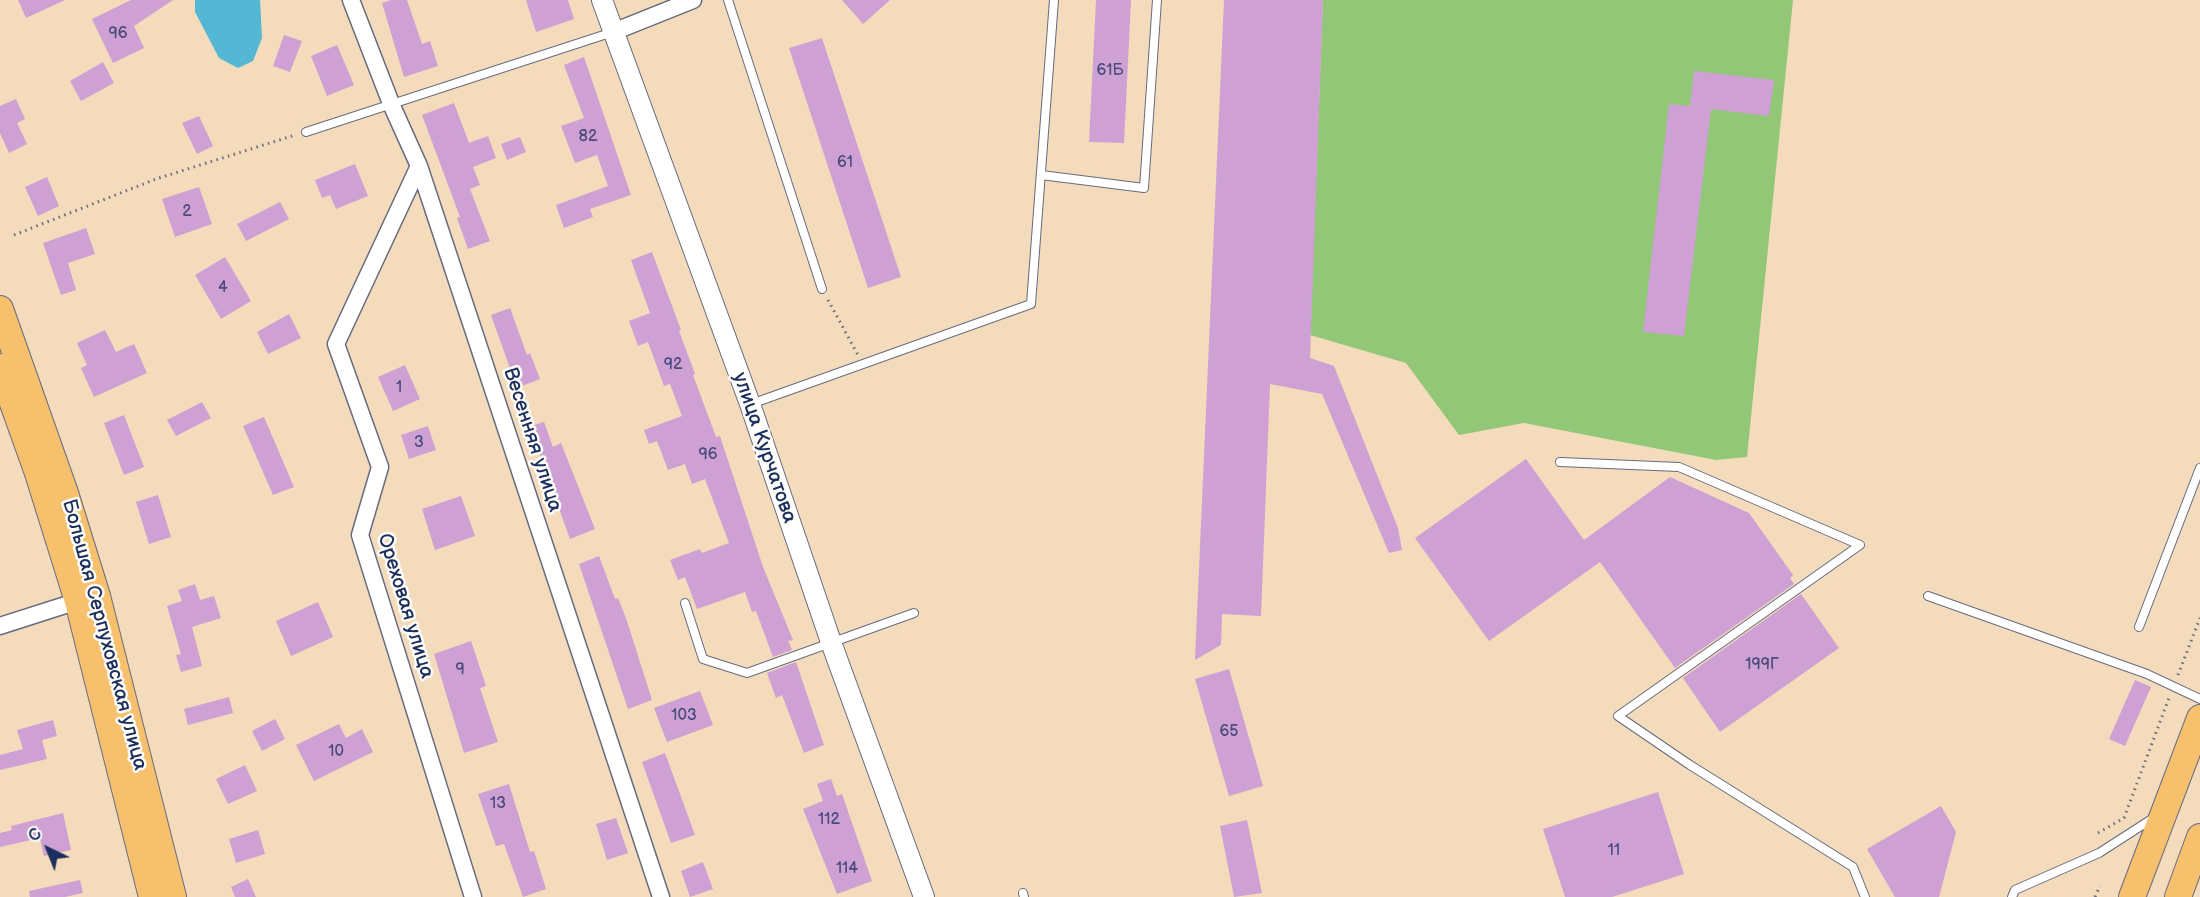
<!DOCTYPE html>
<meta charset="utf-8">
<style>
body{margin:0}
#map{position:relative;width:2200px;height:897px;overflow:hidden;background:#f3dbbc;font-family:"Balsamiq Sans",sans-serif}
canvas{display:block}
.north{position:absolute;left:18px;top:819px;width:60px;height:60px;-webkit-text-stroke:4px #fdfcf7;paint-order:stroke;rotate:317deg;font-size:16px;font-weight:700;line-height:24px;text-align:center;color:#1b2f5e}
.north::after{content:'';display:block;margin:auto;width:21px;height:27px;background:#1b2f5e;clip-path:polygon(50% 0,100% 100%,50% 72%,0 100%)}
</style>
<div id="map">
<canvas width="2200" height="897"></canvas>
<div class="north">С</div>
</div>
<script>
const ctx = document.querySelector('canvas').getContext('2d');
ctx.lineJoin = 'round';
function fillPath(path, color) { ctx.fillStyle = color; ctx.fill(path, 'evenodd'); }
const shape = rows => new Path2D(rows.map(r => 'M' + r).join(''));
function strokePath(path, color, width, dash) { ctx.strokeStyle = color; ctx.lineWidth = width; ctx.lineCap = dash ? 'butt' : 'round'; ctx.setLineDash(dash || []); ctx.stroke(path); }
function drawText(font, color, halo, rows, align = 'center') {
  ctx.font = font + ' "Balsamiq Sans",sans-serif'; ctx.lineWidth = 5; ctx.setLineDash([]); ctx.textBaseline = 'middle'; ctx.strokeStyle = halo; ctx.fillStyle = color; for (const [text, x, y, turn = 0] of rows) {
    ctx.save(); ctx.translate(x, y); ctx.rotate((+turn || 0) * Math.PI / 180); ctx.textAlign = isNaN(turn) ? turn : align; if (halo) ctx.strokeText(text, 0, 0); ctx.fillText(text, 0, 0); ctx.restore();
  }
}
const green = shape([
 [1323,0,1793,0,1747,457,1716,460,1524,423,1459,435,1406,363,1310,335]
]);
const water = shape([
 [195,0,260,0,262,38,253,61,238,68,219,58,195,12]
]);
const building = shape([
 [18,0,65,0,26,18],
 [131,0,173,0,134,26,144,48,113,63,92,19],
 [391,0,407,0,422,44,430,41,438,66,404,77,382,3],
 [526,0,568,0,574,19,536,32],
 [842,0,890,0,863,24],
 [1096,0,1131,0,1124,143,1089,142],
 [1224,0,1323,0,1310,358,1334,366,1398,528,1402,550,1389,553,1322,394,1270,384,1261,616,1222,614,1221,645,1195,660],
 [284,35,302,41,290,72,273,66],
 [822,38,901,277,868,288,789,48],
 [337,45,354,85,327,96,311,56],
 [584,57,631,195,590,209,593,217,564,228,556,205,608,186,597,155,575,163,561,126,584,118,564,65],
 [103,62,114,83,81,101,70,81],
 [1694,71,1774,80,1769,116,1711,109,1684,336,1643,332,1669,104,1690,106],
 [16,99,25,119,17,123,27,144,9,153,0,133,0,106],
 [454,103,469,143,488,136,496,158,473,167,480,185,470,189,490,241,468,249,457,218,460,217,422,115],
 [199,116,213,146,197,154,182,123],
 [520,137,526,152,507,160,501,144],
 [355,164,368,196,336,209,330,195,322,198,315,180],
 [47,177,59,206,38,216,25,187],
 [199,187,212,224,175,237,162,199],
 [280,202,289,219,246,241,237,224],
 [86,228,95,254,68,263,76,290,61,295,43,243],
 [652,252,681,330,679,331,695,374,693,375,716,437,720,436,763,567,793,640,788,641,792,650,773,657,756,611,752,612,745,592,697,609,685,577,678,580,670,560,700,549,702,553,729,543,705,479,692,484,685,464,668,470,657,441,649,444,644,430,682,416,670,384,664,386,648,342,638,346,629,321,650,313,631,260],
 [225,257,251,301,221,319,195,275],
 [510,308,527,355,530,353,540,379,517,388,491,315],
 [289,314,301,338,268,354,257,332],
 [105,330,116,352,134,344,147,373,94,397,81,368,87,365,77,343],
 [405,365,420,399,393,411,378,377],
 [202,402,211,418,176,436,167,420],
 [124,415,144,467,124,475,104,423],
 [264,417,294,487,273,495,243,426],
 [544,422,553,447,561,443,595,529,570,539,535,442,531,443,525,428],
 [428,426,436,450,409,459,401,435],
 [1526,459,1584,540,1670,477,1749,513,1793,575,1790,578,1794,584,1675,668,1600,562,1489,641,1415,538],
 [158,495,171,537,149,544,136,502],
 [461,496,475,536,435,550,422,509],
 [599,556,615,599,618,598,626,618,652,700,628,709,579,564],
 [195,584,200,600,214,596,221,618,192,627,202,666,181,672,176,655,181,654,167,606,182,601,178,590],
 [1801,594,1839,648,1720,732,1683,678],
 [318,602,333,637,291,656,276,621],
 [471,641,486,686,480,688,498,742,464,753,434,654],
 [796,662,824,745,804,753,782,695,776,698,767,673],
 [1229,669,1263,786,1229,796,1195,679],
 [2135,680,2151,687,2125,746,2109,739],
 [700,691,713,725,667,742,654,708],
 [229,697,233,713,188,725,184,709],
 [275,719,285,739,262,751,252,731],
 [53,720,57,736,42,740,47,759,0,770,0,755,23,749,17,730],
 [339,724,346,738,362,729,373,752,314,781,296,745],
 [665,753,695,835,671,843,642,762],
 [245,765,257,791,228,804,216,779],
 [831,779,837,796,842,794,872,881,837,894,803,809,823,801,817,784],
 [509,784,530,852,534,851,546,889,523,897,504,844,496,846,478,794],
 [1658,792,1684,874,1612,897,1565,897,1543,829],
 [1941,806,1956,832,1939,897,1895,897,1867,849],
 [63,813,71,850,44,856,40,838,0,847,0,833,12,830,11,826],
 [616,818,628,853,607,860,596,824],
 [1247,820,1262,893,1234,897,1220,826],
 [258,830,265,854,236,863,229,839],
 [703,862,713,889,690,897,681,871],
 [248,879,256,897,235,897,231,887],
 [80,880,83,893,65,897,30,897,29,891]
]);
const path = shape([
 [14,235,156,179,295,135],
 [828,300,858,355],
 [2178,675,2200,618],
 [2098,833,2124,818,2169,698],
 [2095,897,2100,886]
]);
const service = shape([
 [728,0,822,289],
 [306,132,613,32],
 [1041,175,1144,188,1157,0],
 [751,404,1031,304,1054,0],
 [1560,462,1679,467,1860,545,1618,716,1690,765,1853,867,1865,897],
 [1928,596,2147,674,2200,699],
 [685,603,703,659,747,673,914,613],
 [2139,627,2200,468],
 [1023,893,1024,897],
 [2012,897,2015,890,2099,853,2155,817]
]);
const minor = shape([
 [351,0,392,106,419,166,661,897],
 [613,32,693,0],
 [419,166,336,344,380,467,360,535,473,897],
 [0,626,78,601]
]);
const tertiary = shape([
 [602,0,750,404,832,645,924,897]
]);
const primary = shape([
 [0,309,65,493,97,596,173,897],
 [0,367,38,473,78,601,152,897],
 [2132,897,2200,718],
 [2178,897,2200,837]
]);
const numberNames = [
 ["96",118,34],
 ["61Б",1110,71],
 ["82",588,137],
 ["61",845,163],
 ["2",187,212],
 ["4",223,288],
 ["92",673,365],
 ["1",399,388],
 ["3",419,443],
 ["96",708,455],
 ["199Г",1762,665],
 ["9",460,670],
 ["103",684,716],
 ["65",1229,732],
 ["10",336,752],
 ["13",498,804],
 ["112",829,820],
 ["11",1614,851],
 ["114",847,869]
];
const streetNames = [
 ["Весенняя улица",532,440,72],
 ["улица Курчатова",764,448,71],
 ["Ореховая улица",405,606,73],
 ["Большая Серпуховская улица",104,635,75]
];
fillPath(green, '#93c778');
fillPath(water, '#54b7d3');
fillPath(building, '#cea0d4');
strokePath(service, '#676b7f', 10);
strokePath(minor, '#676b7f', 19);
strokePath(tertiary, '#676b7f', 22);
strokePath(primary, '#676b7f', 28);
strokePath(path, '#676b7f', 3, [1.5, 4.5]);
strokePath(service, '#fff', 8);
strokePath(minor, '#fff', 16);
strokePath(tertiary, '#fff', 20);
strokePath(primary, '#f7c06c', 26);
drawText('16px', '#484b7c', null, numberNames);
drawText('20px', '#1b2f5e', '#fdfcf7', streetNames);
</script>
